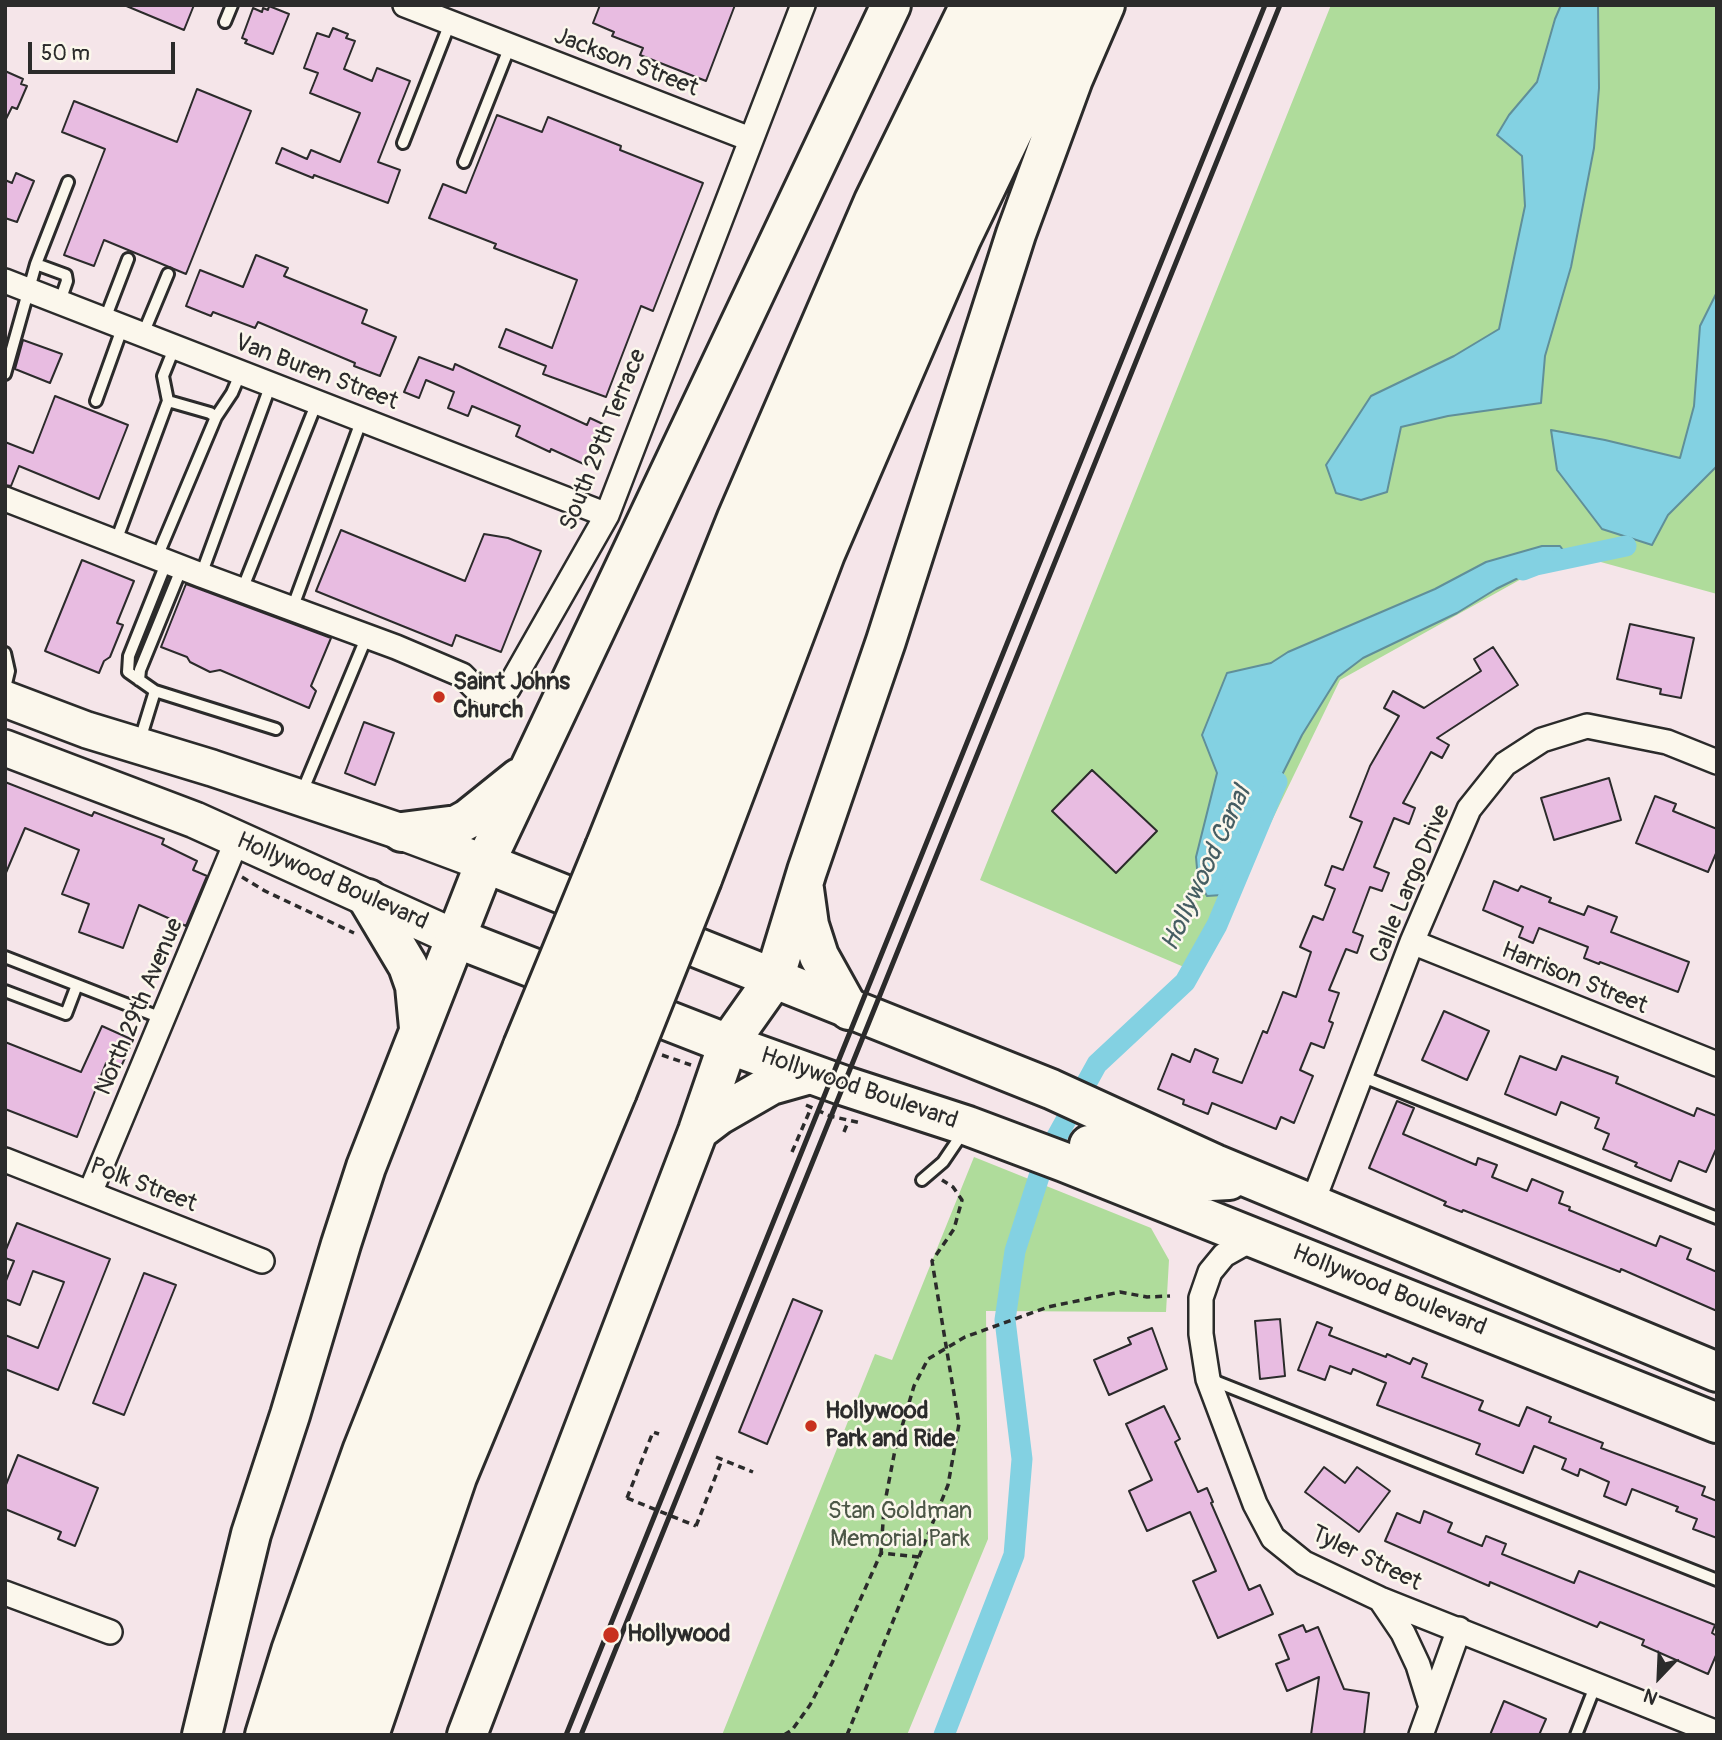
<!DOCTYPE html>
<style>
body{margin:0}
#map{position:relative;width:1722px;height:1740px;overflow:hidden;background:#f5e5e9;font-family:Pangolin,sans-serif}
canvas{display:block}
.frame{position:absolute;inset:0;border:7px solid #2b2b2b;pointer-events:none}
.north{position:absolute;left:1624px;top:1642px;width:70px;height:70px;-webkit-text-stroke:5px #fbf7ec;paint-order:stroke;rotate:203deg;font-size:19px;font-weight:700;line-height:28px;text-align:center;color:#2b2b2b}
.north::after{content:'';display:block;margin:auto;width:24px;height:32px;background:#2b2b2b;clip-path:polygon(50% 0,100% 100%,50% 72%,0 100%)}
.scale{position:absolute;left:28px;top:42px;width:147px;height:32px;box-sizing:border-box;border:4px solid #2b2b2b;border-top:0;padding-left:9px;font-size:21px;line-height:24px;white-space:nowrap;color:#2b2b2b;-webkit-text-stroke:5px #fbf7ec;paint-order:stroke}
</style>
<div id="map">
<canvas width="1722" height="1740"></canvas>
<div class="frame"></div>
<div class="north">N</div>
<div class="scale">50 m</div>
</div>
<script>
const ctx = document.querySelector('canvas').getContext('2d');
ctx.lineJoin = 'round';
function fillPath(path, color) { ctx.fillStyle = color; ctx.fill(path, 'evenodd'); }
const shape = rows => new Path2D(rows.map(r => 'M' + r).join(''));
function strokePath(path, color, width, dash) { ctx.strokeStyle = color; ctx.lineWidth = width; ctx.lineCap = dash ? 'butt' : 'round'; ctx.setLineDash(dash || []); ctx.stroke(path); }
function drawText(font, color, halo, rows, align = 'center') {
  ctx.font = font + ' Pangolin,sans-serif'; ctx.lineWidth = 5; ctx.setLineDash([]); ctx.textBaseline = 'middle'; ctx.strokeStyle = halo; ctx.fillStyle = color; for (const [text, x, y, turn = 0] of rows) {
    ctx.save(); ctx.translate(x, y); ctx.rotate((+turn || 0) * Math.PI / 180); ctx.textAlign = isNaN(turn) ? turn : align; if (halo) ctx.strokeText(text, 0, 0); ctx.fillText(text, 0, 0); ctx.restore();
  }
}
const green = shape([
 [1331,5,1717,5,1717,594,1568,553,1340,680,1198,973,980,880],
 [974,1157,1151,1228,1169,1260,1166,1312,986,1311,988,1539,907,1735,722,1735,875,1354,892,1360]
]);
const water = shape([
 [1561,5,1598,5,1599,88,1594,148,1571,267,1545,356,1541,403,1448,416,1401,427,1387,492,1361,500,1336,493,1326,465,1371,396,1454,356,1499,329,1525,206,1522,156,1497,135,1509,115,1537,82,1555,19,1561,5],
 [1717,292,1717,466,1668,515,1652,545,1602,529,1557,470,1551,430,1605,440,1680,458,1694,406,1700,326,1717,292],
 [1542,546,1560,546,1563,550,1561,557,1496,589,1457,613,1363,658,1338,677,1302,735,1222,895,1207,896,1198,880,1196,857,1217,773,1202,735,1227,673,1271,663,1288,652,1435,589,1486,562,1542,546]
]);
const canal = shape([
 [1523,570,1536,565,1626,546],
 [944,1735,1014,1555,1022,1459,1005,1320,1015,1251,1045,1158,1097,1064,1185,982,1217,925,1277,782]
]);
const building = shape([
 [124,5,194,5,184,30,124,5],
 [600,5,735,5,706,81,640,55,643,48,612,36,614,32,593,23,600,5],
 [269,6,289,14,273,54,245,43,247,40,242,38,253,8,262,12,263,8,268,10,269,6],
 [333,28,348,34,346,38,355,41,344,69,372,81,377,68,410,81,378,162,400,170,388,203,314,175,313,178,276,163,282,148,307,159,311,150,340,162,360,113,310,93,318,73,304,68,317,33,329,37,333,28],
 [5,71,23,79,21,84,27,86,17,109,12,107,5,121,5,71],
 [197,89,251,111,186,274,104,240,94,266,64,255,105,149,62,132,74,101,177,142,197,89],
 [497,115,542,132,548,117,621,146,620,150,703,183,653,311,641,306,606,397,543,374,546,366,499,347,506,329,552,348,577,280,494,248,496,244,429,218,443,184,466,193,497,115],
 [16,173,34,181,17,222,5,218,5,180,12,183,16,173],
 [256,255,288,268,284,276,367,310,362,323,396,337,380,376,354,366,355,363,258,322,255,328,213,312,211,316,186,306,200,270,243,287,256,255],
 [23,340,62,354,50,383,15,369,23,340],
 [419,357,453,370,455,364,587,425,590,418,607,426,588,466,551,449,550,452,516,436,520,426,472,406,468,416,448,408,454,392,426,380,419,398,404,392,419,357],
 [55,396,128,425,99,499,19,466,11,486,5,485,5,442,33,453,55,396],
 [341,530,465,581,484,534,508,538,541,551,501,652,456,635,452,646,316,591,341,530],
 [82,560,134,581,117,623,123,625,110,657,104,661,99,673,45,651,82,560],
 [186,584,331,638,311,686,316,691,309,708,220,670,210,672,190,662,187,657,161,647,186,584],
 [1630,624,1694,638,1681,698,1660,694,1661,689,1617,679,1630,624],
 [1493,647,1518,685,1437,738,1449,745,1442,758,1431,752,1403,803,1415,808,1409,824,1394,818,1374,867,1389,873,1382,891,1370,887,1353,932,1363,936,1357,953,1346,949,1329,990,1339,993,1329,1021,1333,1023,1324,1048,1311,1043,1300,1070,1313,1076,1294,1123,1281,1117,1276,1129,1212,1103,1208,1114,1183,1104,1184,1100,1158,1089,1172,1054,1190,1062,1195,1049,1218,1059,1213,1072,1242,1083,1263,1031,1267,1033,1283,992,1296,997,1311,952,1300,947,1313,916,1323,920,1335,889,1325,885,1332,866,1343,870,1362,822,1350,817,1370,766,1399,716,1384,708,1393,691,1424,708,1481,671,1474,659,1493,647],
 [364,722,394,733,375,785,345,773,364,722],
 [1092,770,1157,831,1116,873,1052,811,1092,770],
 [1609,778,1621,820,1554,840,1541,798,1609,778],
 [5,782,92,816,94,812,164,839,162,844,197,861,193,870,207,876,186,926,139,905,123,948,79,932,89,904,62,894,79,850,25,828,5,875,5,782],
 [1655,796,1676,804,1673,811,1717,829,1717,851,1708,872,1636,843,1655,796],
 [1494,881,1518,891,1521,886,1551,898,1549,902,1584,915,1588,906,1617,917,1611,932,1689,962,1678,992,1600,962,1599,964,1584,958,1588,947,1539,928,1533,943,1519,937,1523,927,1483,910,1494,881],
 [1444,1011,1489,1031,1467,1080,1422,1060,1444,1011],
 [102,1026,133,1040,120,1069,106,1063,77,1137,5,1109,5,1042,81,1072,102,1026],
 [1520,1056,1556,1070,1562,1056,1618,1077,1616,1083,1694,1116,1697,1108,1717,1116,1717,1147,1706,1172,1679,1161,1671,1181,1635,1166,1637,1163,1603,1149,1609,1134,1595,1128,1599,1118,1561,1102,1556,1115,1505,1094,1520,1056],
 [1397,1101,1414,1108,1403,1134,1476,1165,1478,1158,1497,1165,1492,1177,1527,1191,1532,1179,1563,1192,1559,1203,1570,1207,1569,1210,1656,1246,1660,1236,1691,1249,1687,1259,1717,1272,1717,1311,1621,1269,1620,1272,1463,1210,1462,1212,1444,1205,1446,1202,1369,1168,1397,1101],
 [17,1223,110,1259,58,1390,5,1369,5,1335,38,1348,64,1282,33,1271,20,1305,5,1299,5,1283,14,1261,5,1258,5,1252,17,1223],
 [144,1273,176,1285,124,1415,93,1403,144,1273],
 [793,1299,822,1311,767,1444,739,1432,793,1299],
 [1280,1319,1285,1376,1260,1379,1255,1321,1280,1319],
 [1317,1322,1332,1328,1329,1335,1386,1357,1387,1354,1410,1364,1413,1358,1427,1364,1422,1377,1483,1401,1479,1410,1519,1426,1527,1407,1551,1417,1549,1422,1603,1443,1601,1448,1705,1487,1702,1495,1717,1501,1717,1538,1693,1529,1697,1519,1676,1511,1678,1507,1632,1489,1626,1505,1604,1496,1609,1482,1580,1469,1578,1476,1562,1469,1566,1459,1534,1446,1523,1473,1476,1454,1480,1444,1377,1405,1386,1383,1353,1369,1351,1374,1330,1366,1325,1380,1298,1370,1317,1322],
 [1152,1328,1167,1369,1109,1395,1094,1360,1131,1344,1128,1338,1152,1328],
 [1164,1406,1180,1439,1175,1442,1198,1492,1207,1488,1213,1502,1211,1503,1249,1590,1260,1585,1273,1614,1218,1638,1193,1581,1216,1571,1190,1512,1147,1531,1129,1491,1152,1480,1126,1424,1164,1406],
 [18,1455,98,1488,75,1546,58,1539,61,1532,5,1509,5,1487,18,1455],
 [1324,1467,1345,1483,1357,1467,1390,1491,1359,1532,1305,1492,1324,1467],
 [1424,1511,1452,1523,1448,1532,1482,1546,1486,1536,1506,1544,1502,1554,1574,1583,1579,1571,1715,1625,1712,1633,1717,1636,1717,1653,1708,1674,1642,1645,1644,1640,1600,1622,1597,1627,1490,1582,1489,1586,1385,1541,1397,1513,1420,1523,1424,1511],
 [1303,1625,1306,1632,1318,1627,1344,1689,1369,1693,1364,1735,1311,1735,1319,1677,1287,1691,1276,1664,1289,1659,1279,1635,1303,1625],
 [1504,1701,1546,1719,1539,1735,1490,1735,1504,1701]
]);
const path = shape([
 [242,877,265,891,354,933],
 [662,1055,691,1065],
 [806,1105,830,1116,861,1123],
 [844,1132,848,1122],
 [792,1152,811,1108],
 [716,1457,753,1472],
 [627,1498,653,1432,659,1434],
 [696,1526,722,1460],
 [919,1557,881,1553,884,1507,895,1450,914,1386,928,1359,965,1337,1048,1307,1120,1292,1147,1297,1170,1296],
 [784,1735,792,1730,810,1705,832,1663,881,1553],
 [847,1735,948,1485,959,1424,932,1261,954,1229,962,1200,953,1187,942,1180]
]);
const service = shape([
 [225,22,232,5],
 [403,143,450,23],
 [464,162,510,46],
 [36,264,68,182],
 [105,319,128,259],
 [143,334,168,274],
 [5,374,36,264,66,275,67,281,60,301],
 [96,401,123,326],
 [216,417,232,393,241,372],
 [116,541,168,401,163,376,175,346],
 [157,557,216,417,210,413,168,401],
 [167,561,129,656,128,672,155,691,276,729],
 [201,575,271,384],
 [242,590,317,402],
 [292,609,362,419],
 [5,653,9,671,5,688],
 [139,680,140,670,182,567],
 [139,743,155,691],
 [302,792,367,636],
 [5,957,77,985],
 [5,991,66,1014,77,985,164,1019],
 [1361,1076,1717,1218],
 [922,1180,943,1162,964,1131],
 [1212,1380,1717,1580],
 [1576,1735,1596,1684]
]);
const minor = shape([
 [405,5,750,139],
 [5,281,607,515],
 [5,499,201,575,396,647,462,675,475,688,492,697,508,689,607,515,803,5],
 [1412,942,1717,1064],
 [5,1160,262,1261],
 [90,1193,237,840],
 [1312,1204,1412,942,1469,809,1505,764,1542,740,1587,726,1667,742,1717,762],
 [1256,1237,1224,1255,1210,1272,1201,1298,1201,1334,1208,1379,1255,1504,1273,1538,1304,1563,1380,1599,1717,1733],
 [5,1593,110,1632],
 [1380,1599,1403,1633,1418,1665,1431,1707],
 [1421,1735,1459,1629]
]);
const primary = shape([
 [5,699,87,730,212,768,402,832,485,863],
 [5,748,195,820,456,938]
]);
const trunk = shape([
 [485,863,1051,1089,1215,1164,1717,1372],
 [456,938,728,1044,842,1085,968,1126,1064,1162,1717,1423],
 [1089,1145,1192,1182,1229,1180]
]);
const motorway = shape([
 [402,832,457,825,468,819,519,778],
 [605,847,737,518,874,201,970,5],
 [641,852,721,648,900,220,1005,5],
 [672,866,786,578,948,199,1043,5],
 [702,879,825,554,961,239,1074,5],
 [804,889,809,925,819,956,849,1010],
 [368,899,408,966,415,986,419,1028],
 [698,1131,719,1115,771,1085,810,1074],
 [202,1735,251,1534,290,1415,341,1244,366,1167,485,863,891,5],
 [265,1735,291,1651,363,1449,523,1046],
 [300,1735,346,1597,383,1497,556,1063],
 [338,1735,416,1499,587,1079],
 [369,1735,457,1477,617,1092],
 [467,1735,698,1131,728,1044,774,979,807,871,886,641,1016,234,1073,79,1105,5]
]);
const rail = shape([
 [566,1735,1265,5],
 [581,1735,1280,5]
]);
const pathBridge = shape([
 [627,1498,696,1526]
]);
const motorwayBridge = shape([
 [523,1046,605,847],
 [556,1063,641,852],
 [587,1079,672,866],
 [617,1092,702,879]
]);
const markers = [
 [439,697,7,"#c8321e"],
 [811,1426,7,"#c8321e"],
 [611,1635,9,"#c8321e"]
];
const streetNames = [
 ["Jackson Street",626,63,21],
 ["Van Buren Street",316,373,21],
 ["South 29th Terrace",604,440,-68],
 ["Hollywood Boulevard",332,882,24],
 ["Calle Largo Drive",1411,884,-67],
 ["Harrison Street",1574,979,22],
 ["North 29th Avenue",140,1007,-67],
 ["Hollywood Boulevard",859,1089,19],
 ["Polk Street",143,1186,21],
 ["Hollywood Boulevard",1389,1291,22],
 ["Tyler Street",1366,1559,26]
];
const poiNames = [
 ["Saint Johns",453,683],
 ["Church",453,711],
 ["Hollywood",825,1412],
 ["Park and Ride",825,1440],
 ["Hollywood",627,1635]
];
const parkNames = [
 ["Stan Goldman",900,1512],
 ["Memorial Park",900,1540]
];
const waterNames = [
 ["Hollywood Canal",1207,869,-65]
];
fillPath(green, '#afdc9b');
fillPath(water, '#83d1e2');
strokePath(water, '#608f99', 2);
strokePath(canal, '#83d1e2', 21);
fillPath(building, '#e8bce1');
strokePath(building, '#2b2b2b', 2);
strokePath(service, '#2b2b2b', 16);
strokePath(minor, '#2b2b2b', 28);
strokePath(primary, '#2b2b2b', 40);
strokePath(trunk, '#2b2b2b', 44);
strokePath(motorway, '#2b2b2b', 44);
strokePath(path, '#2b2b2b', 3.5, [7, 5]);
strokePath(service, '#fbf7ec', 10);
strokePath(minor, '#fbf7ec', 23);
strokePath(primary, '#fbf7ec', 35);
strokePath(trunk, '#fbf7ec', 38);
strokePath(motorway, '#fbf7ec', 38);
strokePath(rail, '#2b2b2b', 5);
strokePath(motorwayBridge, '#2b2b2b', 44, []);
strokePath(pathBridge, '#2b2b2b', 3.5, [7, 5]);
strokePath(motorwayBridge, '#fbf7ec', 38);
for (const [x, y, r, color] of markers) { const dot = new Path2D(); dot.arc(x, y, r, 0, 2 * Math.PI); ctx.fillStyle = color; ctx.fill(dot); strokePath(dot, '#fbf7ec', 2.5); }
drawText('24px', '#2b2b2b', '#fbf7ec', streetNames);
drawText('bold 24px', '#2b2b2b', '#fbf7ec', poiNames, 'left');
drawText('24px', '#4c5747', '#fbf7ec', parkNames);
drawText('italic 26px', '#455d62', '#fbf7ec', waterNames);
</script>
